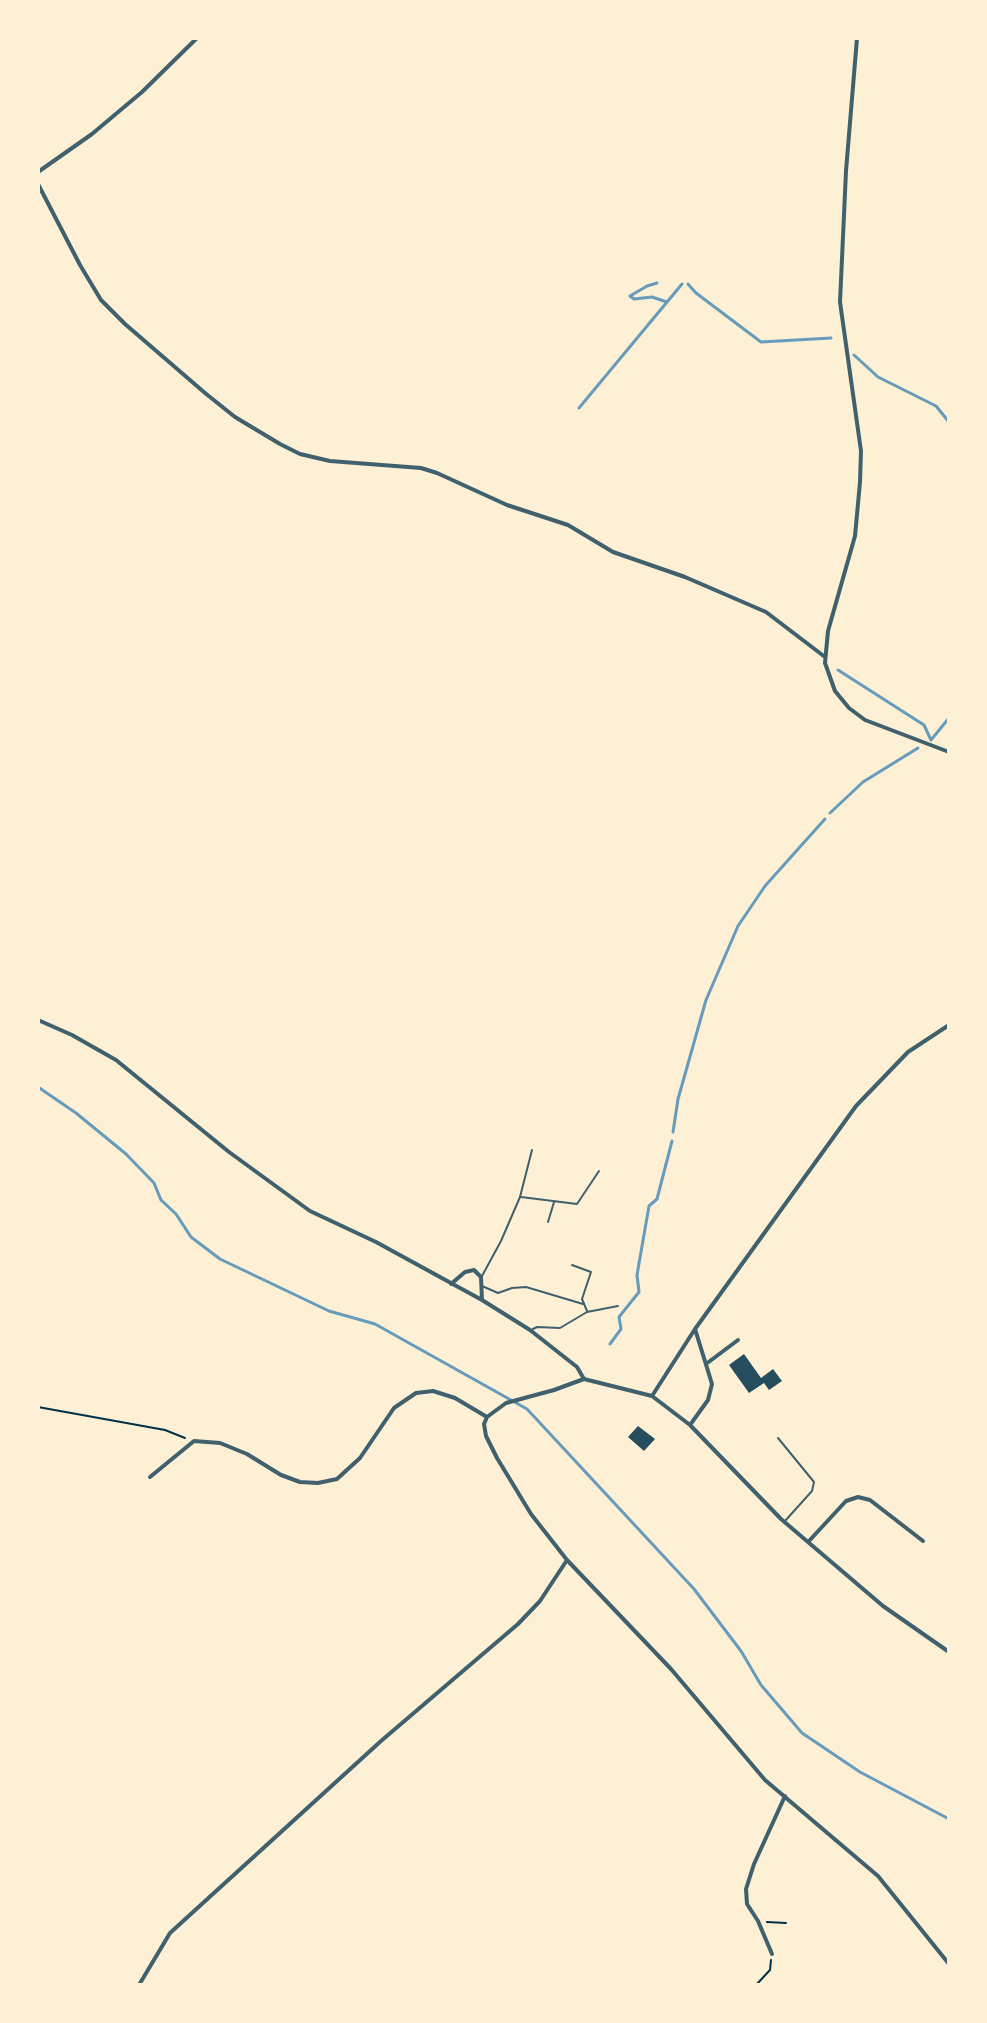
<!DOCTYPE html>
<style>
body{margin:0}
#map{position:relative;width:987px;height:2023px;overflow:hidden;background:#fdf0d5;font-family:Manrope,sans-serif}
canvas{display:block}
.frame{position:absolute;inset:0;border:40px solid #fdf0d5;pointer-events:none}
</style>
<div id="map">
<canvas width="987" height="2023"></canvas>
<div class="frame"></div>
</div>
<script>
const ctx = document.querySelector('canvas').getContext('2d');
ctx.lineJoin = 'round';
const shape = rows => new Path2D(rows.map(r => 'M' + r).join(''));
function strokePath(path, color, width, dash) { ctx.strokeStyle = color; ctx.lineWidth = width; ctx.lineCap = dash ? 'butt' : 'round'; ctx.setLineDash(dash || []); ctx.stroke(path); }
function fillPath(path, color) { ctx.fillStyle = color; ctx.fill(path, 'evenodd'); }
const stream = shape([
 [657,283,647,286,630,296,634,299,652,297,667,302],
 [688,284,696,293,761,342,831,338],
 [854,355,878,377,936,406,949,422],
 [579,408,682,284],
 [838,670,924,725,931,740],
 [931,740,949,718],
 [830,813,863,782,918,748],
 [38,1087,76,1113,126,1154,154,1183,161,1200,176,1214,191,1237,220,1259,329,1311,375,1324,527,1409,694,1589,741,1651,761,1685,802,1733,860,1772,949,1819],
 [673,1132,678,1099,706,1000,738,926,765,886,825,819],
 [610,1344,621,1329,619,1317,639,1292,637,1275,649,1206,657,1199,672,1141]
]);
const building = shape([
 [744,1354,761,1378,773,1369,782,1381,769,1390,764,1383,749,1393,729,1365],
 [638,1426,655,1439,644,1451,628,1437]
]);
const path = shape([
 [38,1407,165,1430,185,1438],
 [767,1922,786,1923],
 [756,1985,770,1970,771,1960]
]);
const service = shape([
 [521,1197,577,1204,599,1171],
 [548,1222,554,1202],
 [572,1265,591,1272,582,1299,587,1311],
 [482,1276,501,1241,520,1197,532,1150],
 [482,1286,498,1293,512,1288,526,1287,583,1304],
 [533,1329,537,1327,560,1328,587,1312,618,1306],
 [778,1438,814,1482,812,1491,785,1521]
]);
const minor = shape([
 [857,38,846,171,840,302,861,451,860,482,855,536,828,631,825,663,835,691,849,708,865,720,949,752],
 [38,172,92,134,142,92,197,38],
 [38,184,80,265,101,300,125,324,205,393,235,417,280,444,300,454,330,461,421,468,437,473,507,505,568,525,613,552,685,577,766,612,825,657],
 [38,1020,72,1035,116,1060,229,1152,310,1211,376,1242,482,1300,530,1330,577,1367,584,1379],
 [451,1284,465,1272,474,1270,481,1277,482,1300],
 [706,1364,738,1340],
 [652,1396,695,1329,856,1106,908,1052,949,1025],
 [690,1425,708,1400,712,1384,695,1329],
 [150,1477,194,1441,220,1443,247,1454,281,1475,300,1482,318,1483,337,1479,360,1458,394,1408,416,1393,433,1391,455,1398,487,1417],
 [809,1541,846,1501,858,1497,870,1500,923,1541],
 [949,1652,883,1606,781,1519,690,1425,652,1396,584,1379,554,1390,506,1403,487,1417,484,1424,486,1436,497,1458,531,1514,567,1560,671,1669,765,1780,878,1876,949,1964],
 [772,1954,758,1921,747,1904,746,1889,754,1864,785,1796],
 [139,1985,170,1933,381,1741,518,1624,540,1601,567,1560]
]);
strokePath(stream, '#669bbc', 3);
fillPath(building, '#264d5e');
strokePath(path, '#003049', 2);
strokePath(service, '#3f606c', 2);
strokePath(minor, '#3f606c', 4);
</script>
